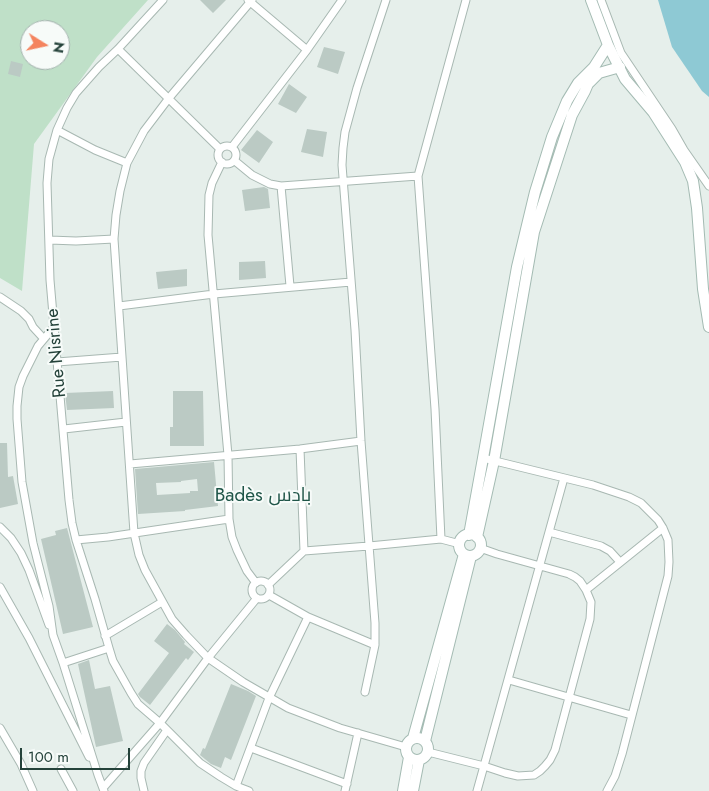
<!DOCTYPE html>
<meta charset="utf-8">
<style>
body{margin:0}
#map{position:relative;width:709px;height:791px;overflow:hidden;background:#e6efeb;font-family:Jost,sans-serif}
canvas{display:block}
.north{position:absolute;left:20px;top:20px;width:50px;height:50px;box-sizing:border-box;background:#f7fbf9;border:1px solid #a3b1ad;border-radius:50%;rotate:100deg;font-size:14px;font-weight:700;line-height:20px;text-align:center;color:#24423a}
.north::after{content:'';display:block;margin:auto;width:18px;height:22px;background:#f4845f;clip-path:polygon(50% 0,100% 100%,50% 72%,0 100%)}
.scale{position:absolute;left:20px;top:748px;width:110px;height:22px;box-sizing:border-box;border:2px solid #24423a;border-top:0;padding-left:6px;font-size:15px;line-height:18px;white-space:nowrap;color:#24423a;-webkit-text-stroke:4px #f7fbf9;paint-order:stroke}
</style>
<div id="map">
<canvas width="709" height="791"></canvas>
<div class="north">N</div>
<div class="scale">100 m</div>
</div>
<script>
const ctx = document.querySelector('canvas').getContext('2d');
ctx.lineJoin = 'round';
function fillPath(path, color) { ctx.fillStyle = color; ctx.fill(path, 'evenodd'); }
const shape = rows => new Path2D(rows.map(r => 'M' + r).join(''));
function strokePath(path, color, width, dash) { ctx.strokeStyle = color; ctx.lineWidth = width; ctx.lineCap = dash ? 'butt' : 'round'; ctx.setLineDash(dash || []); ctx.stroke(path); }
function drawText(font, color, halo, rows, align = 'center') {
  ctx.font = font + ' Jost,Cairo,sans-serif'; ctx.lineWidth = 4; ctx.setLineDash([]); ctx.textBaseline = 'middle'; ctx.strokeStyle = halo; ctx.fillStyle = color; for (const [text, x, y, turn = 0] of rows) {
    ctx.save(); ctx.translate(x, y); ctx.rotate((+turn || 0) * Math.PI / 180); ctx.textAlign = isNaN(turn) ? turn : align; if (halo) ctx.strokeText(text, 0, 0); ctx.fillText(text, 0, 0); ctx.restore();
  }
}
const green = shape([
 [0,0,148,0,97,57,34,144,22,291,0,278],
 [30,30,60,30,60,60,30,60]
]);
const water = shape([
 [658,0,709,0,709,97,702,91,672,47]
]);
const building = shape([
 [200,0,226,0,213,13],
 [324,47,345,52,338,74,317,67],
 [11,61,23,64,20,77,8,74],
 [289,84,307,97,296,113,278,104],
 [307,129,327,132,323,157,301,152],
 [257,130,273,142,259,163,241,150],
 [264,187,268,189,270,208,245,211,242,190],
 [265,261,266,278,239,280,239,262],
 [187,269,187,286,158,289,156,272],
 [113,391,114,408,67,410,65,393],
 [173,391,203,391,204,446,170,446,170,427,173,427],
 [0,443,7,443,8,477,13,476,18,504,0,508],
 [214,462,218,506,185,510,185,511,138,514,135,469],
 [197,479,198,491,190,491,190,493,157,495,156,483,181,482,181,481],
 [67,528,93,627,63,634,41,539,56,535,55,531],
 [167,624,175,630,185,642,184,644,194,652,188,660,186,658,150,705,140,697,138,694,169,653,154,641],
 [89,660,95,689,110,686,123,741,96,747,78,664],
 [231,684,248,691,256,696,231,760,225,757,221,768,211,764,200,755,203,748,205,749]
]);
const street = shape([
 [163,0,118,49,99,67,76,93,67,108,57,130,49,159,47,183,50,280,69,500,72,523,76,540,95,599,109,648,113,661,131,693,138,704,160,723,200,763,221,777,236,786,249,791],
 [248,0,307,50],
 [252,0,169,98,144,131,127,163,120,191,116,215,114,239,134,533,139,555,145,570,172,619,186,635,208,658,243,682,288,708,340,728,406,747],
 [601,0,621,53,672,129,684,150,709,186],
 [118,49,220,149],
 [57,130,95,150,127,163],
 '218 155a9 9 0 1 1 18 0a9 9 0 1 1-18 0Z',
 [232,147,307,50,342,0],
 [235,161,252,175,270,184,281,186,418,176],
 [222,162,212,183,209,195,208,235,228,455,229,519,232,537,237,550,247,571,256,583],
 [281,186,290,286],
 [50,240,76,241,114,239],
 [0,297,21,311,29,319,33,327,44,339],
 [119,306,214,294,351,282],
 [54,327,38,346,23,376,19,387,17,406,17,419,22,482,33,543,49,606,53,635,63,663,98,775,104,791],
 [57,362,122,357],
 [64,429,126,422],
 [300,449,304,551],
 [483,458,593,485,629,497,641,503,658,520,663,528,668,540,669,562,668,576,622,754,615,776,607,791],
 [130,464,300,449,361,441],
 [0,527,11,538,21,553,29,570,49,625],
 [549,532,601,546,610,551,620,562],
 [441,539,435,409,418,176,466,0],
 [76,540,108,537,229,519],
 [480,548,497,554,569,574,575,577,580,581,586,590,663,528],
 '252 590a9 9 0 1 1 18 0a9 9 0 1 1-18 0Z',
 [268,585,304,551,369,546,441,539,460,544],
 [0,587,29,638,89,757],
 [269,595,308,617,375,645],
 [105,636,162,602],
 [63,663,109,648],
 [509,680,631,715],
 [365,692,375,645,375,623,361,441,355,330,342,165,343,148,345,132,357,88,386,0],
 [0,728,21,764,33,791],
 [251,748,347,784],
 [428,752,484,766,505,773,518,776,534,775,540,771,545,766,550,760,555,750,590,619,591,602,586,590],
 [61,769,73,791],
 [236,786,269,698,308,617],
 [103,788,160,723,208,658,257,598],
 [144,791,141,778,141,771,144,763,167,730],
 [345,791,358,733],
 [477,791,564,478]
]);
const secondary = shape([
 [591,0,608,45,625,79,653,112,685,162,693,181,697,208,703,289,709,327],
 '459 545a11 11 0 1 1 22 0a11 11 0 1 1-22 0Z',
 [469,535,483,458,517,267,535,192,552,137,567,101,578,83,594,67,608,45],
 [477,537,494,461,534,232,572,115,585,91,588,84,599,73,620,67],
 [413,738,464,554],
 '406 749a11 11 0 1 1 22 0a11 11 0 1 1-22 0Z',
 [425,741,471,556],
 [403,791,409,757],
 [413,791,419,760]
]);
const streetNames = [
 ["Rue Nisrine",57,353,-95]
];
const neighbourhoodNames = [
 ["Badès بادس",263,496]
];
fillPath(green, '#bfe0c8');
fillPath(water, '#8ec9d4');
fillPath(building, '#bbcac4');
strokePath(street, '#a8b8b2', 9);
strokePath(secondary, '#a4bbb3', 12);
strokePath(street, '#fff', 7);
strokePath(secondary, '#fff', 10);
drawText('18px', '#24423a', '#f7fbf9', streetNames);
drawText('19px', '#1f5548', '#f7fbf9', neighbourhoodNames);
</script>
